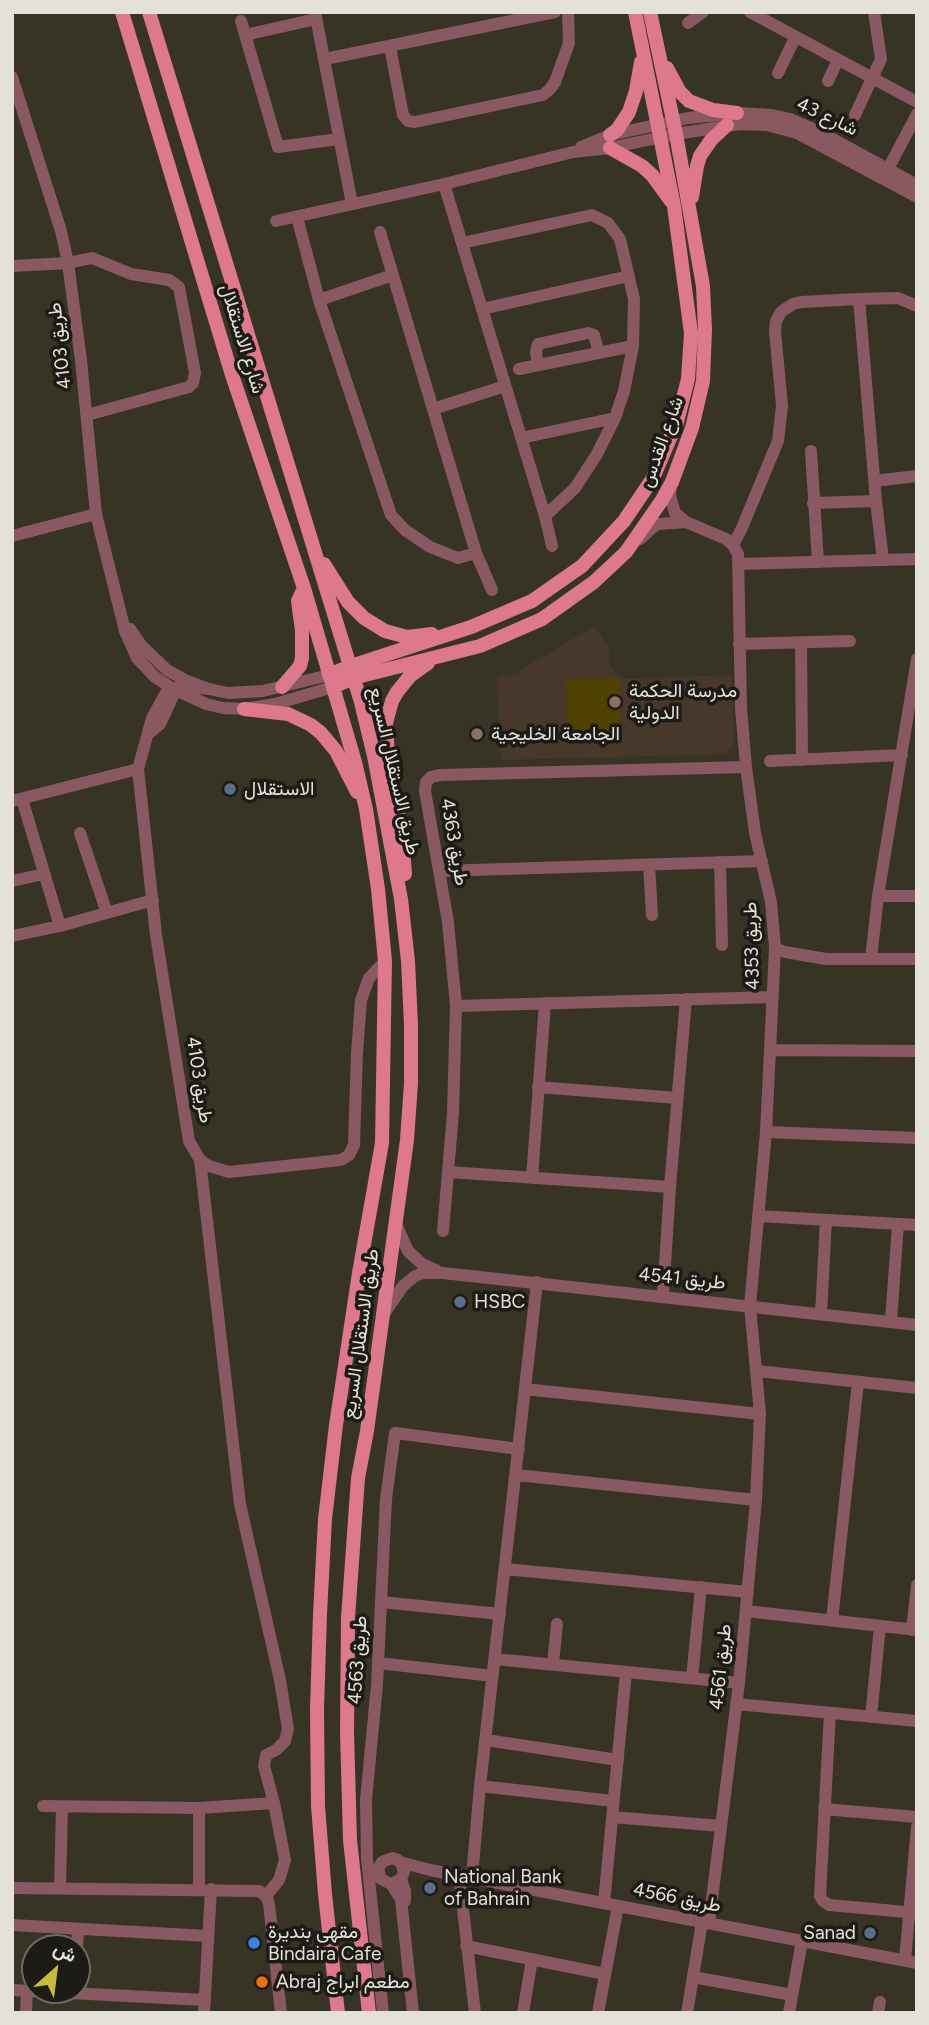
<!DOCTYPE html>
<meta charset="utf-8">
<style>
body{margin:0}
#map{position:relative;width:929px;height:2025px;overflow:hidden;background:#373426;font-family:Figtree,Vazirmatn,sans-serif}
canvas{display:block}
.frame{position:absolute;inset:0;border:14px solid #e3e1d9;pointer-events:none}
.north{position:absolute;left:21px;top:1934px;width:70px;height:70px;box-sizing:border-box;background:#1d1b15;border:2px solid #6c6a63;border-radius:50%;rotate:28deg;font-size:19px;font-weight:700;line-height:28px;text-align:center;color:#e3e1d9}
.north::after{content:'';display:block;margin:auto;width:24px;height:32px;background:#c8bb3b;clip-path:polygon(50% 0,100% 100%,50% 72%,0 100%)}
</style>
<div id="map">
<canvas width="929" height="2025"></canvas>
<div class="frame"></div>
<div class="north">ش</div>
</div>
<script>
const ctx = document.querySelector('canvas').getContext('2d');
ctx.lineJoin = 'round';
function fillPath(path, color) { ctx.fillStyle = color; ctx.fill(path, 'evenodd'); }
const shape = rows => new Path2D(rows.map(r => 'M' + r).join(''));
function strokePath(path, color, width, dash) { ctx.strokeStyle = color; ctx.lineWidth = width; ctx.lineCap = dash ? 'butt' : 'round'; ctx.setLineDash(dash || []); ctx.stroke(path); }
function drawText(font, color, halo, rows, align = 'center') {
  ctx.font = font + ' Figtree,Vazirmatn,sans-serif'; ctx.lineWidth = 7; ctx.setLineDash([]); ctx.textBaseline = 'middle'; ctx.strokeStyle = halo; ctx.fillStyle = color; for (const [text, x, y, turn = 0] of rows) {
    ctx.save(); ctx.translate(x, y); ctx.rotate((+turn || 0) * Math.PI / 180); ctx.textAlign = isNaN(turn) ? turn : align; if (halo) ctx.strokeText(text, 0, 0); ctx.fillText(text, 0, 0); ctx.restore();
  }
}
const education = shape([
 [595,626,606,645,609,644,610,666,616,675,627,679,731,675,734,744,726,754,501,760,497,676,520,675,519,671]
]);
const green = shape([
 [620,678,621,740,568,741,566,679]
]);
const minor = shape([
 [315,12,352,204],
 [750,12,917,102],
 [241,21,278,147,339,139],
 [688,23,703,12],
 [245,35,316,19],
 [390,47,403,115,408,121,415,122,543,95,550,89,555,82,569,43,568,12],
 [325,59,555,12],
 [778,73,795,38],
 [12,77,61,231,68,263,81,360,96,514,125,631,137,658,155,677,173,689,206,704,223,708,244,709,275,704,333,687],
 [828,81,838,60],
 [855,115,881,59,874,12],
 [581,147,610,135,688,118,737,113,772,115,790,119,820,132,917,185],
 [888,169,917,114],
 [444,184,545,516,552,546],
 [297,217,319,300,391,515,405,530,430,547,458,558,476,553],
 [276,221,444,184,573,152,610,148,676,134,740,124,767,125,797,133,917,197],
 [380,232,476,553,492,590],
 [462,243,592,215,608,223,620,239,634,299,633,346,624,391,615,418,597,454,575,488,545,516],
 [12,266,68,263,92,258,131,274,169,280,179,287,195,373,193,383,189,387,87,415],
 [859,299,876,501,883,560],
 [319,300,393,275],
 [482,309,629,276],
 [538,365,536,352,538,344,588,333,594,335,599,353],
 [519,369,633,346],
 [433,409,505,386],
 [521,438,615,418],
 [811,451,818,562],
 [874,481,917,476],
 [671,486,670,496,675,513,686,522,726,539,733,545,738,554,741,708,746,767,755,833,771,902,775,948,766,1132,750,1306,760,1414,756,1500,739,1683,709,1923],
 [813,503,876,501],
 [12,536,96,514],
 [640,539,652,528,658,524,686,522],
 [733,545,741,530,778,441,782,406,775,331,776,321,781,312,793,304,801,302,859,299,898,298,917,306],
 [739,564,917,559],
 [130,629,141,645,167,670,185,680,209,689,228,693,263,691,329,675],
 [801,642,802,760],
 [739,644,850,641],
 [209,689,181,686,166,693,152,718,138,769,156,935,189,1141,200,1160,209,1166,229,1172,341,1160,349,1155,354,1145,357,1053,361,1000,369,978,385,961],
 [149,733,160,724,173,696],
 [770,761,902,755],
 [22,799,60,926],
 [12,801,138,769],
 [80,833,107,913],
 [720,862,722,945],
 [649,864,652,915],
 [440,871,762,861],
 [12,881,44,874],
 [878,896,917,896],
 [12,936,60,926,153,900],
 [775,948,785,952,826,959,917,959],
 [871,959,878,896,917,659],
 [456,1006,773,997],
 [770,1050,917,1051],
 [538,1087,677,1098],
 [766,1132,917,1138],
 [200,1160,240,1504,280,1680,288,1729,285,1741,276,1750,266,1755,264,1766,274,1803,285,1860,279,1880,266,1896],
 [448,1172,670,1187],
 [532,1178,545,1003],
 [758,1216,917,1225],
 [396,1224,408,1251,422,1264,436,1270],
 [443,1231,453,1113,456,1006,448,922,425,791,426,782,431,777,441,775,746,767],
 [663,1296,670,1187,686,999],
 [821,1314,826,1220],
 [383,1315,403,1286,415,1276,423,1273,443,1273,917,1325],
 [891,1321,898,1224],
 [757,1371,917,1388],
 [525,1389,760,1414],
 [516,1475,756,1500],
 [505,1569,748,1592],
 [381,1602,500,1614],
 [746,1611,917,1630],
 [832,1620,858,1382],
 [912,1630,917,1585],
 [495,1659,739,1683],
 [378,1663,493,1676],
 [553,1664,557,1624],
 [692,1678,701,1587],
 [736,1704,917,1721],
 [830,1713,820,1896,823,1901,829,1905,917,1913],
 [871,1717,880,1626],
 [486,1740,618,1760],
 [480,1786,613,1801],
 [43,1806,199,1808,274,1803],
 [824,1809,917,1817],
 [612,1817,721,1826],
 [400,1862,430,1870,917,1963],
 [459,1875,475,2013],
 [472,1877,480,1786,537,1282],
 [401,1879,391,1884,381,1879,378,1869,382,1862,392,1858,398,1860,402,1865,404,1872,401,1879,405,1891,405,1901],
 [391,1884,401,1899,413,2013],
 [60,1887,62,1807],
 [12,1888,259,1891,266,1896,269,1904,281,2013],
 [199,1889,199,1808],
 [604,1903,626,1672],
 [12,1925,208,1936],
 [466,1946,605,1974],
 [77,1948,78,1930],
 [905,1960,917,1827],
 [693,1977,792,1995],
 [12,1990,205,2000],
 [26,2013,27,1991],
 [204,2013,211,1889],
 [383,2013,367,1859,366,1800,377,1685,386,1499,395,1433,519,1449],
 [523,2013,532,1959],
 [598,2013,618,1906],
 [687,2013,702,1922],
 [789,2013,802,1941],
 [878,2013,880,2002]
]);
const major = shape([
 [122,12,232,375,304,588,355,762,366,809,378,889,385,961,382,1143,359,1273,336,1425,325,1519,320,1614,317,1709,318,1806,325,1894,338,2013],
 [149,12,361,702,374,756,401,899,408,961,411,1025,411,1083,407,1140,367,1431,358,1478,348,1618,347,1731,350,1840,369,2013],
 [667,68,680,92,689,101,713,110,737,113],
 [610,135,617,130,629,112,636,91,641,62],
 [610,148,642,166,652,175,671,201],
 [692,197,697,166,700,156,711,140,727,125],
 [324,564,348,602,364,618,385,631,407,637,432,634],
 [329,675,348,667,471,627,532,601,582,566,624,521,653,478,677,422,688,379,691,333,674,206,635,12],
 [282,687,300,666,302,658,302,631,298,601,304,588],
 [333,687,353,678,480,646,542,619,594,582,626,552,662,500,672,482,692,428,703,381,705,330,703,286,676,134,650,12],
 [244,709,288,714,311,725,321,733,336,751,357,792],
 [405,874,402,837,388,755,386,723,392,701,397,692,410,676,428,663]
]);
const markers = [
 [615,702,7,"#8d6e63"],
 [477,734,7,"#8d6e63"],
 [230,789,7,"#5c6f8a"],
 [460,1302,7,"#5c6f8a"],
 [430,1888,7,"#5c6f8a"],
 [870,1933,7,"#5c6f8a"],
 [254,1943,7,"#3f7fe0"],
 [262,1982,7,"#e8710a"]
];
const streetNames = [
 ["شارع 43",827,117,25],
 ["شارع الاستقلال",242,339,73],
 ["طريق 4103",60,346,-97],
 ["شارع القدس",662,442,-70],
 ["طريق الاستقلال السريع",394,771,77],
 ["طريق 4363",454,842,80],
 ["طريق 4353",752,946,-92],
 ["طريق 4103",199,1080,81],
 ["طريق 4541",682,1279,6],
 ["طريق الاستقلال السريع",361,1334,-82],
 ["طريق 4563",358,1660,-86],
 ["طريق 4561",721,1667,-84],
 ["طريق 4566",677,1898,11]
];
const poiNames = [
 ["مدرسة الحكمة",629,691],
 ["الدولية",629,713],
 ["الجامعة الخليجية",491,734],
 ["الاستقلال",244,789],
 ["HSBC",474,1302],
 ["National Bank",444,1877],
 ["of Bahrain",444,1899],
 ["مقهى بنديرة",268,1932],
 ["Bindaira Cafe",268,1954],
 ["Sanad",856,1933,"right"],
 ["Abraj مطعم ابراج",276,1982]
];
fillPath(education, '#47382b');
fillPath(green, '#4f4200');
strokePath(minor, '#8a5861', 12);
strokePath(major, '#dd788d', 14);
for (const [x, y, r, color] of markers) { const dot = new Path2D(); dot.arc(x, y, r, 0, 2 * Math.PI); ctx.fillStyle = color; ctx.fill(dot); strokePath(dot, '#1d1b15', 2.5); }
drawText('19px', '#e3e1d9', '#1d1b15', streetNames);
drawText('19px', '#e3e1d9', '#1d1b15', poiNames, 'left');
</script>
